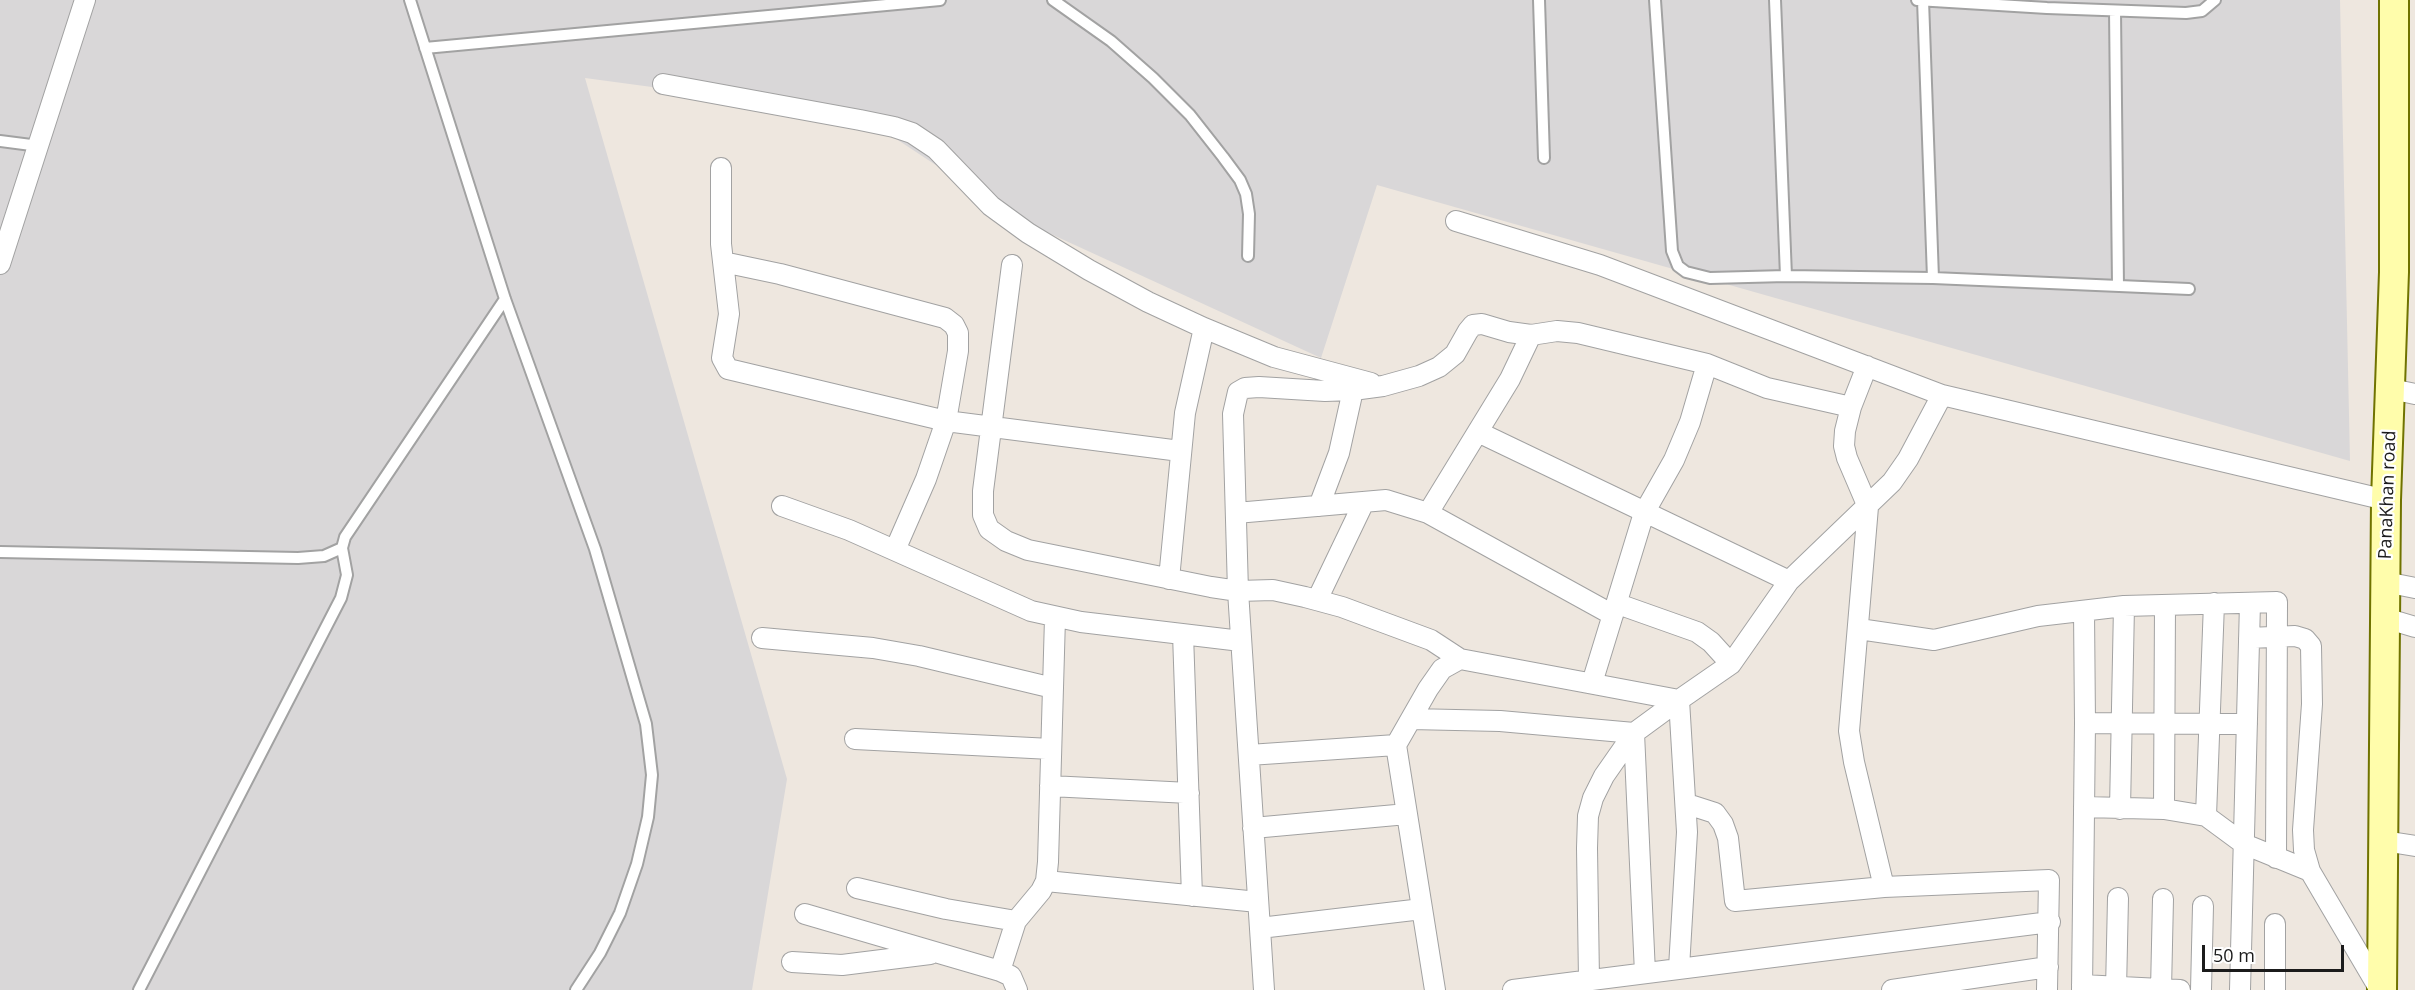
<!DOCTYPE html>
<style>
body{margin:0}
#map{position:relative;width:2415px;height:990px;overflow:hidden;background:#eee7df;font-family:"Open Sans",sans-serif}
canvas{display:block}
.scale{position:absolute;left:2202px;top:945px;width:142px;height:27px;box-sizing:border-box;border:3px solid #1b1b1b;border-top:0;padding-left:8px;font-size:18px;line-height:21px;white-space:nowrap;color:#1b1b1b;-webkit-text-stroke:4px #fff;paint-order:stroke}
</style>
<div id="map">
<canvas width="2415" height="990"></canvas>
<div class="scale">50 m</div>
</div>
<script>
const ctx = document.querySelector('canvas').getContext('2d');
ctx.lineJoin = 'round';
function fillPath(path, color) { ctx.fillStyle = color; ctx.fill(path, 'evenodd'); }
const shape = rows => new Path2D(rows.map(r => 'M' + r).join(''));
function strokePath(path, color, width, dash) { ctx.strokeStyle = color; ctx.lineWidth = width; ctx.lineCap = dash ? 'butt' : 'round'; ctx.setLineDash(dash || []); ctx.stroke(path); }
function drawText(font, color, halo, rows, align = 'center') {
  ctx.font = font + ' "Open Sans",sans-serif'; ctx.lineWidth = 4.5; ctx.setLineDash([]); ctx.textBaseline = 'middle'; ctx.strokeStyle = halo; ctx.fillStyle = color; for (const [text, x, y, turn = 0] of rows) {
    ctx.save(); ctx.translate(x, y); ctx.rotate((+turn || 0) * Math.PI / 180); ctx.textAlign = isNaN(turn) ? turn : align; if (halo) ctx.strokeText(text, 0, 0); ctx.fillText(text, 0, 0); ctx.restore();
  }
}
const residential = shape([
 [0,0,2340,0,2350,461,1377,185,1321,358,1016,218,860,115,585,78,787,779,752,990,0,990]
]);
const lane = shape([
 [410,0,505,299,595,549,646,724,652,775,648,817,637,864,620,913,600,953,576,990],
 [1053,0,1111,41,1153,78,1190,115,1223,157,1240,180,1246,194,1249,214,1248,256],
 [1539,0,1544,158],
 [1655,0,1672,251,1678,266,1686,272,1710,278,1786,276,1933,278,2189,289],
 [1775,0,1786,276],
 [1917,0,2047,8,2186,13,2202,11,2215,0],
 [1923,0,1933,278],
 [2115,11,2118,286],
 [425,48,940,0],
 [0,141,39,146],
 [0,552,298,558,324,556,342,548],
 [139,990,341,598,347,575,342,548,345,537,505,299]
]);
const street = shape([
 [663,84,860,120,894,127,912,133,936,149,991,206,1028,233,1089,270,1148,302,1204,328,1274,357,1371,383],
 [721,168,721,244,729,314,722,358,728,369,946,421,1180,451],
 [1456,221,1600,265,1942,395,2386,500],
 [723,262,780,274,945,318,954,325,958,333,958,351,946,421,926,479,895,550],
 [0,264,85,0],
 [1012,265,983,491,983,515,989,529,1006,541,1028,550,1211,587,1238,591,1273,590,1305,597,1342,607,1431,640,1460,659],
 [1867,366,1851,407,1845,431,1844,446,1847,458,1868,507,1849,731,1854,762,1884,887],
 [2391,389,2415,394],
 [1478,432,1789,581],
 [782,506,849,530,1031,611,1081,622,1241,641],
 [1319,506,1339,453,1353,390],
 [1236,513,1386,500,1428,513,1613,615],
 [1428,513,1510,379,1531,335],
 [1169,579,1185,413,1204,328],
 [2385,582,2415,588],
 [1317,600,1364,502],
 [1618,604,1697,632,1711,642,1731,664],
 [2385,618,2415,627],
 [1859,629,1934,640,2038,616,2124,606,2277,602,2276,858],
 [1183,634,1192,896],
 [762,638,873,648,919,656,1053,688],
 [2249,638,2295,636,2305,639,2311,646,2312,704,2303,830,2304,850,2310,871,2380,990],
 [1592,683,1644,513,1674,460,1690,422,1707,364],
 [1679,700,1687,832,1679,968],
 [1411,719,1500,721,1634,733,1645,973],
 [2085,723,2247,724],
 [855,739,1051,749],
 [1249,755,1396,745],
 [1050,786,1189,793],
 [1687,804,1715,813,1723,824,1728,838,1735,901,1884,887,2049,880,2047,990],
 [2084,807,2164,809,2206,816,2244,844,2310,871],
 [2120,809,2124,606],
 [2164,809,2165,605],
 [2206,816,2214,603],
 [1253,828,1407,814],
 [2384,841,2415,846],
 [1046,881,1258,902],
 [857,888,946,909,1016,921],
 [805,914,1000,971,1011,976,1017,990],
 [1260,928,1422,909],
 [792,962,842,965,930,954],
 [1000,971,1016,921,1041,891,1046,881,1048,862,1055,618],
 [1589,980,1587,848,1588,816,1593,798,1604,776,1634,733,1679,700],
 [2082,985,2180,990],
 [1264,990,1238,591,1233,414,1238,392,1245,388,1259,387,1325,391,1353,390,1383,386,1419,376,1439,367,1455,354,1468,331,1473,325,1482,324,1509,332,1531,335,1557,331,1578,333,1707,364,1767,388,1851,407],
 [1435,990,1396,745,1428,689,1442,669,1460,659,1679,700,1731,664,1789,581,1892,482,1908,459,1942,395],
 [1513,990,2050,922],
 [1892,990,2048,967],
 [2082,990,2085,723,2084,611],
 [2116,990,2118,898],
 [2161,990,2163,899],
 [2201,990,2203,906],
 [2240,990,2250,603],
 [2275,990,2275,924]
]);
const secondary = shape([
 [2382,990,2386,500,2394,272,2394,0]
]);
const streetNames = [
 ["PanaKhan road",2388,495,-88]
];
fillPath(residential, '#d9d7d8');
strokePath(lane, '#a2a2a2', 14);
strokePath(street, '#a2a2a2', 22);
strokePath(secondary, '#707300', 32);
strokePath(lane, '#fff', 10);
strokePath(street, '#fff', 20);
strokePath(secondary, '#fffdab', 28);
drawText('18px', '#1b1b1b', '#fff', streetNames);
</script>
